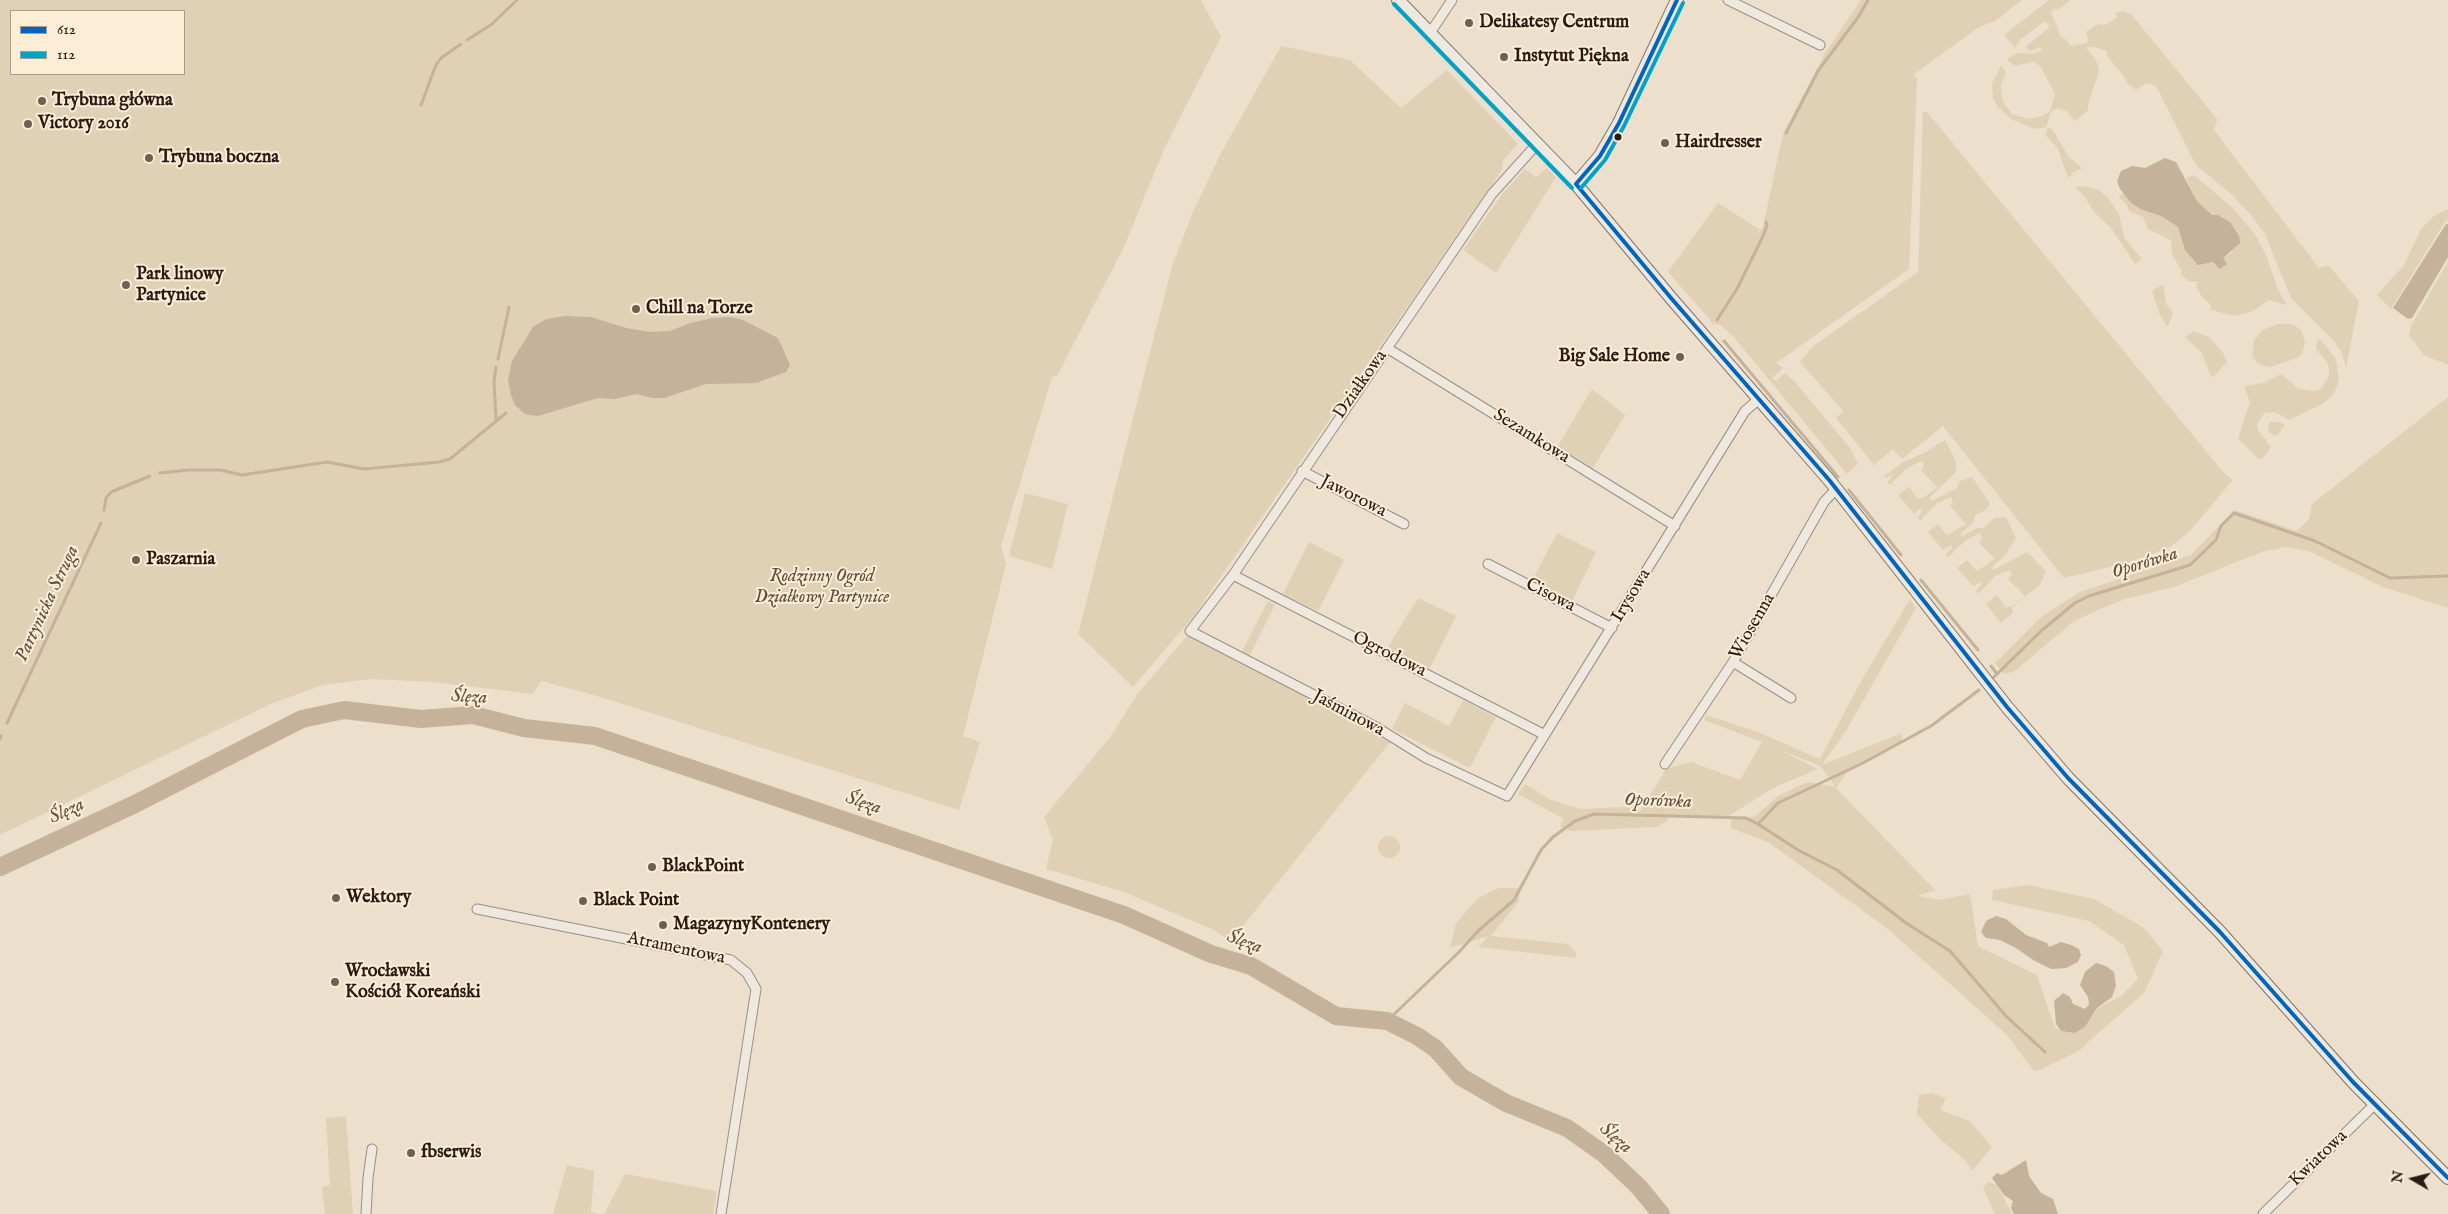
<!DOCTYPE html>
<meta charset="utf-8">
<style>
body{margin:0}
#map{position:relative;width:2448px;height:1214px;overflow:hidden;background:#ece0cd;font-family:"IM FELL English",serif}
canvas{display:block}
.legend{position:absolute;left:10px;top:10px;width:175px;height:65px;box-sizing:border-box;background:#fbedd6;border:1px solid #a89988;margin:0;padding:6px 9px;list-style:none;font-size:15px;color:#2b1a13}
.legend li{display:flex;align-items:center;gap:10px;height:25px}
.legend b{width:25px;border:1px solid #a89988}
.north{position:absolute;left:2388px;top:1154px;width:50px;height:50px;-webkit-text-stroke:4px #fbedd6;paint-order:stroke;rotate:278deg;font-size:14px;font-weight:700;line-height:20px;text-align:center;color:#2b1a13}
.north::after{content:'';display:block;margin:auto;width:18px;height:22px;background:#2b1a13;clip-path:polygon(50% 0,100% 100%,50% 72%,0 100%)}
</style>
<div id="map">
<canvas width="2448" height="1214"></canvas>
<ul class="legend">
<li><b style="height:6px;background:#0065bd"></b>612</li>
<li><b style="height:6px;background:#02a2c5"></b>112</li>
</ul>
<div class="north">N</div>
</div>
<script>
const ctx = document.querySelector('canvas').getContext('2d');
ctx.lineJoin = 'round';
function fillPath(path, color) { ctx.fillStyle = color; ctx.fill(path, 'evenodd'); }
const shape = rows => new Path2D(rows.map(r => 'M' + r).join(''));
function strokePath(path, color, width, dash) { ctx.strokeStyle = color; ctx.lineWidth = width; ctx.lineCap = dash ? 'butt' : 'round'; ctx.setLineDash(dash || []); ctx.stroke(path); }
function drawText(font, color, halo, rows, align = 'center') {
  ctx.font = font + ' "IM FELL English",serif'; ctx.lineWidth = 4; ctx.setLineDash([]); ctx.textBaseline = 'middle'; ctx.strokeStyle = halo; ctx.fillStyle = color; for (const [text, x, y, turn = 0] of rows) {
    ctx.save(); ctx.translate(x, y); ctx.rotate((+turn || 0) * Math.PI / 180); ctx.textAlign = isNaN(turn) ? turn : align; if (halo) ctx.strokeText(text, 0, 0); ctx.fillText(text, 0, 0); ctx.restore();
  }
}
const green = shape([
 [0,0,1201,0,1221,37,1164,149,1124,247,1057,376,1052,377,1001,546,1006,564,963,736,980,742,959,810,597,696,541,681,533,694,431,682,370,679,323,685,273,703,0,835],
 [11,11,184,11,184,74,11,74],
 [1861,0,2022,0,1995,21,1979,27,1914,74,1917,79,1909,269,1776,363,1783,368,1772,378,1776,381,1785,373,1795,382,1850,448,1858,464,1847,474,1733,336,1720,325,1710,323,1711,321,1668,272,1718,203,1759,229,1758,234,1763,226,1783,134,1825,53],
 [2049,0,2071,0,2058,10,2056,8,2051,12,2061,37,2067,40,2070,46,2087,43,2088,39,2086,32,2098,24,2104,25,2109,23,2117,17,2116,13,2123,11,2131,14,2217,119,2214,130,2319,268,2329,266,2359,301,2346,368,2342,353,2334,341,2291,298,2265,234,2251,215,2231,194,2196,165,2156,86,2146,83,2136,90,2127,83,2125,78,2107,56,2107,51,2093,47,2086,47,2098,64,2099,72,2088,104,2088,110,2075,121,2067,111,2058,108,2051,112,2046,127,2035,129,2011,119,1998,107,1993,98,1992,84,2001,65,2006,73,2001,84,2001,93,2004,103,2012,114,2029,119,2042,116,2050,111,2055,94,2040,66,2033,62,2014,66,2007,59,2017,53,2033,54,2042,50,2041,47,2031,51,2027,50,2026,46,2050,27,2045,21,2020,40,2015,48,2004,35],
 [1281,46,1350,60,1401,108,1447,70,1518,144,1503,160,1502,170,1193,617,1133,687,1078,634,1172,266,1192,214,1220,155],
 [1923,112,1927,112,2224,473,2233,480,2189,532,2169,548,2130,562,2064,578,1943,426,1902,459,1893,449,1874,465,1836,418,1843,411,1800,362,1812,347,1918,272],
 [2048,128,2052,129,2069,157,2082,168,2074,172,2068,178,2058,149,2045,134],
 [1547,168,1556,177,1496,273,1463,250,1503,193,1525,169,1536,177],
 [2194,175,2233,208,2255,234,2267,257,2277,288,2287,305,2269,300,2253,311,2235,316,2211,310,2210,304,2203,298,2196,287,2198,282,2189,281,2181,275,2181,269,2172,255,2171,240,2148,229,2143,217,2129,211,2126,204,2119,197,2123,193,2130,202,2140,209,2161,216,2178,227,2184,246,2194,260,2223,258,2232,252,2230,222,2218,215,2212,215,2197,201,2186,178],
 [2083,186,2099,190,2108,198,2119,214,2125,239,2142,259,2135,264,2112,229,2094,212,2085,197,2075,187],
 [2448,209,2448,221,2446,220,2391,309,2377,295,2404,265,2421,229,2434,216],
 [2448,262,2448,365,2424,355,2409,335,2412,324],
 [2163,284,2166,304,2173,313,2168,327,2160,315,2152,291],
 [2277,324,2292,324,2301,330,2305,342,2302,354,2297,358,2270,367,2258,364,2252,356,2254,340,2263,330],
 [2194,331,2209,337,2223,353,2227,362,2214,376,2211,377,2202,353,2185,337],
 [2320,339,2336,359,2339,379,2336,389,2331,397,2324,403,2289,420,2275,412,2264,413,2257,425,2258,430,2271,447,2264,457,2259,460,2238,438,2250,402,2244,386,2263,383,2281,374,2299,389,2314,391,2321,389,2329,376,2329,368,2327,362,2316,349,2317,342],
 [1592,389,1625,415,1593,468,1557,447],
 [2448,397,2448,608,2383,587,2309,551,2286,547,2261,552,2174,587,2125,599,2098,610,2073,622,2015,671,2004,674,1995,663,2041,617,2080,592,2191,555,2234,510,2297,531,2309,519,2312,504],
 [2270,422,2280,422,2285,425,2277,436,2269,433,2268,426],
 [1945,440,1956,462,1956,472,1930,497,1931,501,1957,488,1960,481,1972,477,1990,503,1986,510,1975,515,1973,523,1961,533,1961,537,1977,528,1984,528,1994,518,2006,517,2016,538,2005,555,1993,566,1993,570,2027,552,2046,571,2040,585,2012,607,2013,613,2001,623,1986,604,1997,595,2006,608,2014,605,2025,596,2008,579,2012,575,2010,570,1995,576,1978,594,1976,591,1981,585,1980,582,1973,586,1957,568,1967,560,1977,571,1995,559,1979,543,1982,539,1980,533,1966,540,1948,557,1946,555,1952,548,1951,545,1943,550,1928,532,1938,524,1947,535,1966,524,1950,506,1953,502,1951,497,1936,504,1920,521,1918,518,1922,510,1920,509,1914,514,1898,495,1909,487,1918,499,1926,496,1937,487,1921,470,1924,465,1922,461,1907,468,1890,485,1888,482,1893,474,1886,478,1884,476,1905,461,1924,453],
 [1025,493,1068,504,1052,569,1009,556],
 [1557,533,1596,552,1572,601,1532,581],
 [1309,542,1344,560,1318,611,1283,594],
 [1418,598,1456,616,1430,668,1388,647],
 [1910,599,1916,608,1847,729,1822,765,1902,733,1901,743,1848,771,1836,788,1935,890,1918,896,1940,900,1970,894,1978,946,2037,975,2055,1028,2061,1031,2075,1033,2085,1027,2098,1008,2121,996,2138,979,2124,945,2089,921,1992,900,1993,890,2028,885,2094,899,2144,928,2163,951,2144,993,2077,1052,2035,1072,2006,1034,1888,929,1768,842,1731,828,1731,817,1754,817,1778,796,1807,782,1836,787,1820,766,1778,749,1818,769,1775,787,1727,817,1668,815,1667,821,1657,827,1571,831,1560,827,1563,818,1518,794,1525,784,1551,800,1580,809,1623,807,1641,810,1666,769,1691,762,1740,780,1762,742,1704,720,1706,715,1758,732,1820,759,1860,683],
 [1268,601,1275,605,1249,657,1241,653],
 [1188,635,1369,727,1391,741,1231,941,1212,929,1121,891,1046,869,1053,840,1044,817,1111,736,1138,693],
 [1463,700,1496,717,1470,768,1392,729,1405,703,1449,726],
 '1378 847a11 11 0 1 1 22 0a11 11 0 1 1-22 0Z',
 [1498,888,1519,888,1519,901,1491,936,1568,944,1576,953,1576,958,1478,947,1489,936,1450,948,1456,923,1477,899],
 [1932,1093,1946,1098,1940,1110,1970,1121,1992,1147,1972,1171,1965,1160,1942,1141,1917,1114,1919,1095],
 [346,1116,353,1214,325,1214,322,1187,330,1185,326,1118],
 [567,1165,594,1171,591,1212,600,1214,553,1214],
 [625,1174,717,1191,713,1214,604,1214],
 [1988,1182,1997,1185,2012,1214,1995,1214,1983,1188]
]);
const water = shape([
 [2165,158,2176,162,2197,201,2212,215,2218,215,2230,222,2239,236,2240,243,2223,258,2227,264,2220,269,2213,262,2198,265,2185,250,2178,227,2161,216,2140,209,2130,202,2120,189,2117,181,2121,171,2132,166,2145,168],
 [2446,224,2448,224,2448,257,2412,318,2408,319,2393,308],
 [566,316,591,317,626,328,650,332,670,331,690,323,713,318,730,317,743,320,778,338,790,365,786,372,756,383,706,384,664,398,652,398,637,394,615,399,598,398,538,416,525,414,515,405,511,395,508,380,512,361,533,327,546,319],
 [1996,916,2006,919,2026,935,2047,943,2049,947,2061,942,2071,945,2079,949,2081,955,2078,962,2066,968,2051,969,2033,960,2016,948,2000,940,1986,938,1981,932,1986,921],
 [2096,963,2106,966,2114,972,2116,986,2112,997,2097,1008,2085,1027,2075,1033,2061,1031,2056,1024,2054,1001,2063,993,2070,997,2073,1004,2085,1009,2089,1004,2088,997,2080,985,2085,972],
 [2026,1160,2029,1176,2041,1193,2053,1199,2058,1214,2014,1214,2011,1208,2013,1201,2004,1195,1992,1178,1997,1173,2002,1175]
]);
const stream = shape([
 [467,40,492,24,517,0],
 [421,105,436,65,441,58,461,44],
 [1786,133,1818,71,1859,16,1868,0],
 [1717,320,1737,289,1763,236,1767,225,1766,222],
 [1724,341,1838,477],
 [498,359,509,307],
 [496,367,494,381,496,420],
 [160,473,188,470,220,470,242,475,327,462,364,469,439,462,450,459,506,413],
 [1849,490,1901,555],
 [104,510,106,498,111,492,150,476],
 [1921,580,1978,650],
 [1991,666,1997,674],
 [1994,677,2041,631,2075,603,2089,596,2190,565,2216,540,2221,526,2234,513,2315,541,2390,578,2448,576],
 [7,723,101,523],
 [0,739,1,736],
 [1758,824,1798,850,1837,870,1906,923,1950,951,2006,1016,2045,1052],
 [1387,1021,1459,952,1478,931,1514,900,1541,850,1553,837,1575,821,1594,814,1746,818,1758,824,1778,803,1861,764,1931,726,1979,690]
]);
const river = shape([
 [0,867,133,805,302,719,344,710,421,719,473,715,524,728,595,736,1124,915,1211,954,1251,966,1336,1016,1387,1021,1417,1036,1436,1049,1461,1077,1506,1103,1567,1128,1604,1154,1639,1187,1661,1214]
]);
const street = shape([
 [1728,0,1820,45],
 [1430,33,1452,0],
 [1537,144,1492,194,1233,575,1190,631,1376,727,1426,758,1507,796,1745,411,1759,399],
 [1387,348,1675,526],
 [1302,471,1404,524],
 [1488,564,1612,628],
 [1233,575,1545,735],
 [1733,662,1791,698],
 [1665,764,1733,662,1824,502,1836,489],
 [477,909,731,960,747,973,756,989,721,1214],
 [366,1214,368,1178,372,1149],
 [2263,1214,2375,1104]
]);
const secondary = shape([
 [1398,0,1576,184,1671,298,1830,481,2007,707,2068,778,2220,932,2353,1082,2448,1178],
 [1576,184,1600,156,1619,123,1677,0]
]);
const bus1 = shape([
 [1576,184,1671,298,1830,481,2007,707,2068,778,2220,932,2353,1082,2448,1178],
 [1576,184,1600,156,1619,123,1677,0]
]);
const bus2 = shape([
 [1394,4,1572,188],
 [1581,188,1605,160,1624,126,1683,3]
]);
const markers = [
 [1469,23,5,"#6f5f54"],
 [1504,57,5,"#6f5f54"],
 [42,101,5,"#6f5f54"],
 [28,124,5,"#6f5f54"],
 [1618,137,4.5,"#2b1a13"],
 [1665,143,5,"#6f5f54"],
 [149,158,5,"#6f5f54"],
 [126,285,5,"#6f5f54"],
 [636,309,5,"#6f5f54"],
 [1680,357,5,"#6f5f54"],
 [136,560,5,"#6f5f54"],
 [652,867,5,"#6f5f54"],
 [336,898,5,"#6f5f54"],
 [583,901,5,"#6f5f54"],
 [663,925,5,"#6f5f54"],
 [335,982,5,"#6f5f54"],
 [411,1153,5,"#6f5f54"]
];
const poiNames = [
 ["Delikatesy Centrum",1479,23],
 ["Instytut Piękna",1514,57],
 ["Trybuna główna",52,101],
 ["Victory 2016",38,124],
 ["Hairdresser",1675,143],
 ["Trybuna boczna",159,158],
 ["Park linowy",136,275],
 ["Partynice",136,296],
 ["Chill na Torze",646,309],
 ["Big Sale Home",1670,357,"right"],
 ["Paszarnia",146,560],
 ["BlackPoint",662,867],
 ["Wektory",346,898],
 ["Black Point",593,901],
 ["MagazynyKontenery",673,925],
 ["Wrocławski",345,972],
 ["Kościół Koreański",345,993],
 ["fbserwis",421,1153]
];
const streetNames = [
 ["Działkowa",1361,385,-55],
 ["Sezamkowa",1531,437,32],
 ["Jaworowa",1353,497,27],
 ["Cisowa",1550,596,27],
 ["Irysowa",1632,596,-59],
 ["Wiosenna",1753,627,-60],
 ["Ogrodowa",1389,655,27],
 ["Jaśminowa",1348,714,28],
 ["Atramentowa",676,949,12],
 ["Kwiatowa",2319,1159,-44]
];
const parkNames = [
 ["Rodzinny Ogród",822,577],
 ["Działkowy Partynice",822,598]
];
const waterNames = [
 ["Oporówka",2145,564,-17],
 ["Partynicka Struga",48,604,-65],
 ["Ślęza",469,698,3],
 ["Oporówka",1658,802,2],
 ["Ślęza",863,804,19],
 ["Ślęza",67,812,-25],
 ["Ślęza",1244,943,20],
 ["Ślęza",1615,1139,41]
];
fillPath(green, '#e0d0b6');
fillPath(water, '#c4b29b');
strokePath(stream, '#c4b29b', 3);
strokePath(river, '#c4b29b', 18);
strokePath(street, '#988f84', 11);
strokePath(secondary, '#7d756b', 14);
strokePath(street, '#efe8df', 9);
strokePath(secondary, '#efe8df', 12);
strokePath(bus1, '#0065bd', 4);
strokePath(bus2, '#02a2c5', 4);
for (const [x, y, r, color] of markers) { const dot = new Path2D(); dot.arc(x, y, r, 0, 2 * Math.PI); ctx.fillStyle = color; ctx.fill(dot); strokePath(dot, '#fbedd6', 2); }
drawText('bold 18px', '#2b1a13', '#fbedd6', poiNames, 'left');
drawText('18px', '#2b1a13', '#fbedd6', streetNames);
drawText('italic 18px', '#5e4c3e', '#fbedd6', parkNames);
drawText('italic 19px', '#614f41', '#fbedd6', waterNames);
</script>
